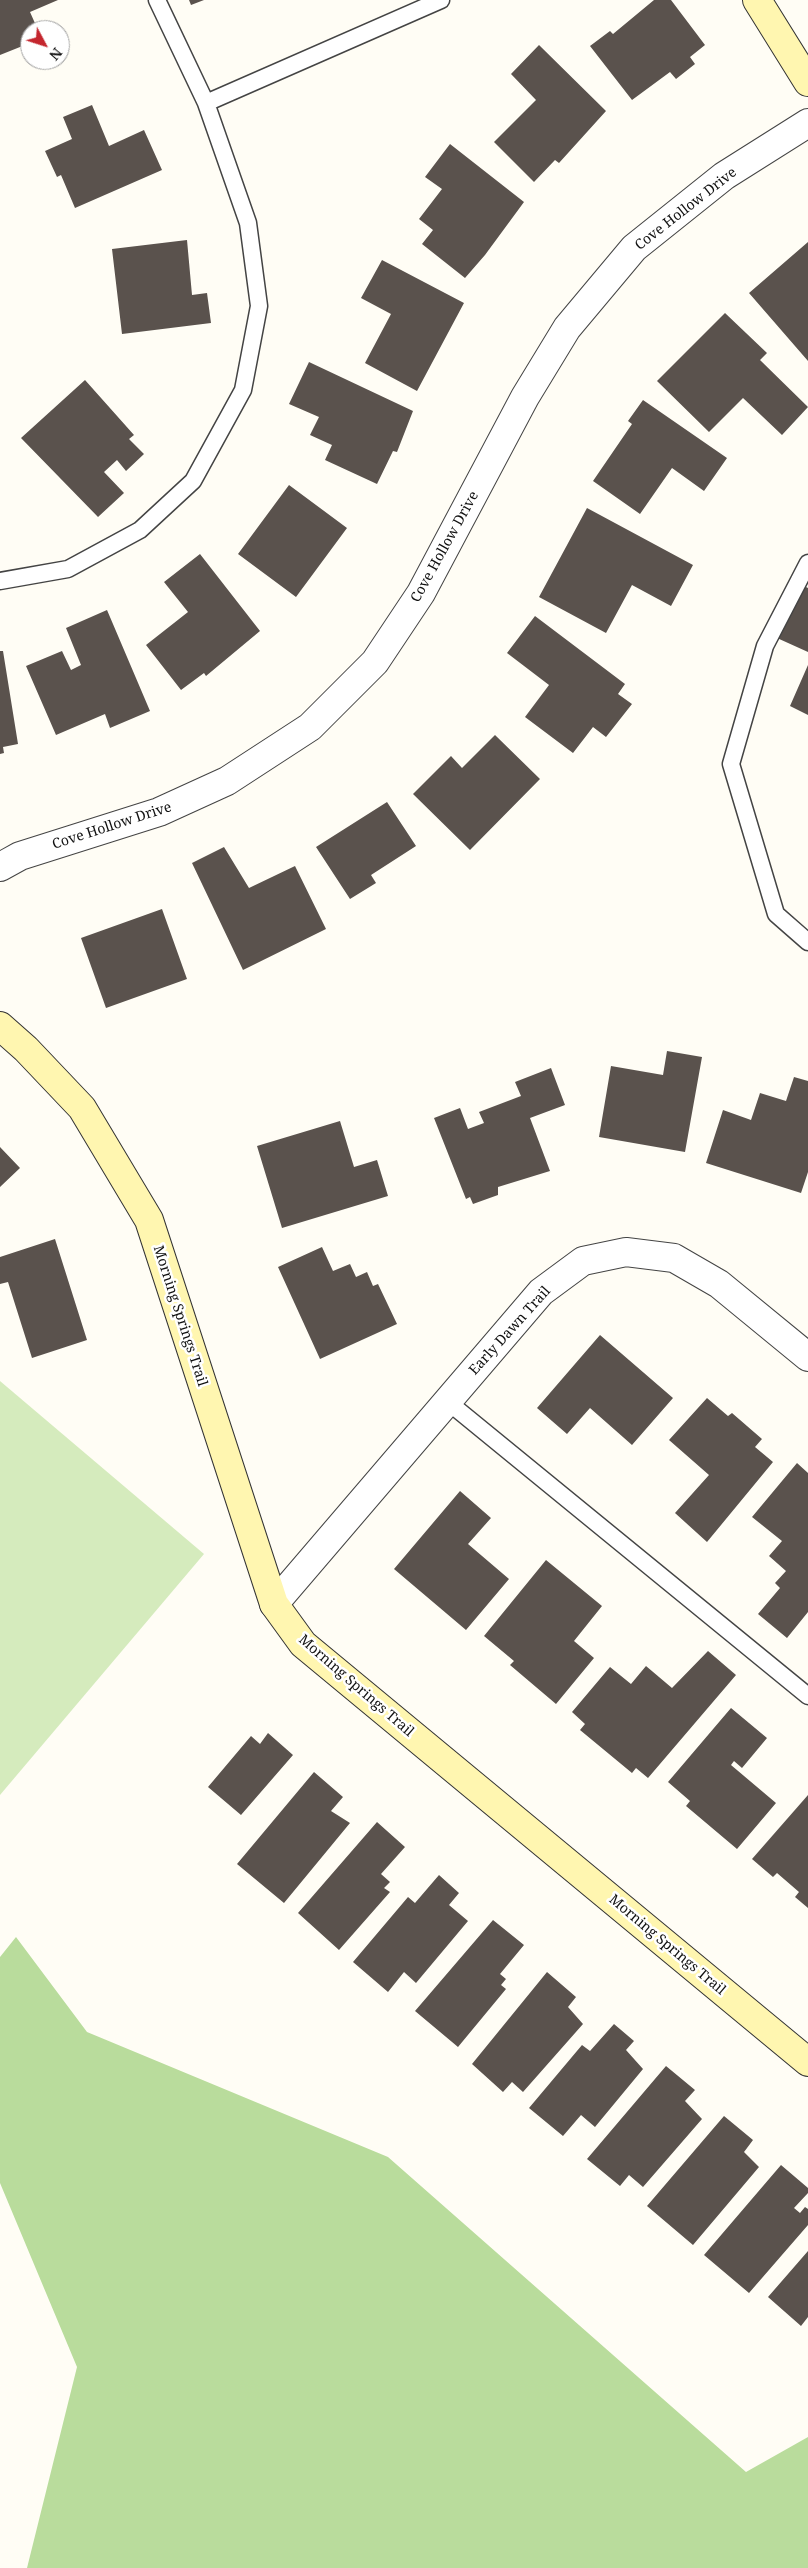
<!DOCTYPE html>
<style>
body{margin:0}
#map{position:relative;width:808px;height:2568px;overflow:hidden;background:#fffdf5;font-family:"Noto Serif",serif}
canvas{display:block}
.north{position:absolute;left:20px;top:20px;width:50px;height:50px;box-sizing:border-box;background:#fff;border:1px solid #a0a0a0;border-radius:50%;rotate:130deg;font-size:14px;font-weight:700;line-height:20px;text-align:center;color:#111}
.north::after{content:'';display:block;margin:auto;width:18px;height:22px;background:#c4262e;clip-path:polygon(50% 0,100% 100%,50% 72%,0 100%)}
</style>
<div id="map">
<canvas width="808" height="2568"></canvas>
<div class="north">N</div>
</div>
<script>
const ctx = document.querySelector('canvas').getContext('2d');
ctx.lineJoin = 'round';
function fillPath(path, color) { ctx.fillStyle = color; ctx.fill(path, 'evenodd'); }
const shape = rows => new Path2D(rows.map(r => 'M' + r).join(''));
function strokePath(path, color, width, dash) { ctx.strokeStyle = color; ctx.lineWidth = width; ctx.lineCap = dash ? 'butt' : 'round'; ctx.setLineDash(dash || []); ctx.stroke(path); }
function drawText(font, color, halo, rows, align = 'center') {
  ctx.font = font + ' "Noto Serif",serif'; ctx.lineWidth = 5; ctx.setLineDash([]); ctx.textBaseline = 'middle'; ctx.strokeStyle = halo; ctx.fillStyle = color; for (const [text, x, y, turn = 0] of rows) {
    ctx.save(); ctx.translate(x, y); ctx.rotate((+turn || 0) * Math.PI / 180); ctx.textAlign = isNaN(turn) ? turn : align; if (halo) ctx.strokeText(text, 0, 0); ctx.fillText(text, 0, 0); ctx.restore();
  }
}
const green = shape([
 [0,1381,204,1554,0,1795]
]);
const forest = shape([
 [16,1937,87,2032,388,2157,746,2472,808,2437,808,2568,27,2568,77,2367,0,2183,0,1957]
]);
const building = shape([
 [0,0,58,0,30,12,38,30,30,30,30,43,0,55],
 [189,0,204,0,191,5],
 [654,0,671,0,705,45,690,57,695,64,676,79,670,72,632,100,590,46,610,31,613,34],
 [539,45,606,111,559,163,555,160,534,182,494,142,536,100,511,74],
 [92,105,109,146,144,130,162,170,75,208,61,175,57,177,45,151,72,139,63,117],
 [450,144,524,202,485,255,465,278,422,244,433,230,419,219,442,189,425,177],
 [187,240,192,295,207,293,211,323,122,334,112,249],
 [808,242,808,361,749,293],
 [382,260,464,303,417,391,365,363,391,314,361,298],
 [725,313,767,353,760,360,808,407,782,435,743,398,709,432,657,381],
 [309,362,413,411,397,452,393,451,377,484,325,460,332,445,310,435,319,417,289,404],
 [85,380,134,435,129,439,144,454,126,471,117,460,104,472,124,493,98,517,21,438],
 [643,400,727,458,704,491,672,468,640,514,593,481,632,424,628,421],
 [289,485,347,528,296,597,238,554],
 [587,508,693,565,671,606,632,585,606,633,539,597],
 [200,554,260,631,206,676,204,673,181,690,146,645,188,612,164,582],
 [800,584,808,588,808,652,777,638],
 [107,610,150,711,110,728,105,714,56,735,26,666,62,651,71,670,81,665,66,628],
 [535,616,625,684,618,694,632,704,606,737,593,727,573,753,525,717,549,685,507,653],
 [0,651,3,651,18,744,3,747,4,753,0,754],
 [808,665,808,715,790,706],
 [495,735,540,779,470,850,413,794,451,756,462,768],
 [387,802,416,846,371,875,376,883,350,899,316,847],
 [224,847,249,888,295,866,326,929,243,970,192,863],
 [162,909,187,979,106,1008,81,938],
 [667,1051,702,1057,685,1152,599,1137,611,1066,663,1075],
 [551,1068,565,1105,530,1118,550,1171,498,1187,498,1195,473,1204,470,1197,466,1199,434,1118,460,1108,468,1129,484,1123,479,1112,521,1096,515,1082],
 [794,1077,808,1081,808,1172,801,1193,706,1163,723,1110,751,1120,760,1093,786,1101],
 [340,1121,354,1167,377,1160,388,1196,282,1228,257,1146],
 [0,1147,20,1168,0,1187],
 [55,1239,87,1340,32,1358,8,1282,0,1284,0,1257],
 [322,1247,333,1271,350,1264,356,1277,367,1272,373,1286,378,1284,397,1324,320,1359,278,1267],
 [600,1335,673,1398,632,1445,590,1408,567,1434,537,1408],
 [707,1398,728,1416,732,1413,762,1439,755,1447,773,1462,707,1542,675,1513,709,1475,669,1440],
 [797,1463,808,1473,808,1612,787,1638,758,1614,780,1588,775,1583,786,1571,769,1556,782,1541,752,1517],
 [460,1491,491,1518,468,1544,509,1579,466,1630,394,1569],
 [546,1560,602,1606,574,1641,594,1658,556,1704,510,1665,514,1661,484,1636],
 [708,1651,736,1675,648,1778,636,1768,632,1773,580,1730,585,1724,572,1712,610,1667,631,1684,646,1666,672,1688],
 [731,1708,767,1738,742,1768,734,1761,731,1765,776,1803,737,1849,686,1806,690,1801,668,1782],
 [268,1733,293,1755,241,1815,208,1787,251,1736,260,1744],
 [314,1772,343,1797,331,1811,350,1823,284,1903,237,1864],
 [808,1795,808,1908,795,1897,799,1892,777,1873,773,1877,752,1859],
 [377,1822,405,1847,381,1874,390,1882,384,1888,390,1892,339,1950,298,1913],
 [439,1875,459,1893,449,1905,468,1921,416,1983,404,1972,388,1992,353,1962,408,1897,415,1903],
 [493,1920,524,1945,500,1974,506,1979,501,1985,506,1989,458,2047,415,2011],
 [547,1972,576,1997,568,2007,583,2024,523,2092,512,2082,503,2092,472,2064],
 [614,2024,634,2041,626,2050,643,2069,595,2127,581,2115,563,2136,529,2108,582,2045,590,2051],
 [666,2066,695,2090,685,2101,702,2119,643,2187,629,2175,620,2186,587,2159],
 [724,2116,753,2140,744,2152,759,2167,693,2245,647,2206],
 [781,2165,808,2188,808,2193,794,2208,800,2213,805,2207,808,2209,808,2225,749,2293,704,2255],
 [808,2251,808,2317,801,2326,768,2297]
]);
const lane = shape([
 [157,0,206,103,441,0],
 [808,563,765,646,731,764,776,914,808,942],
 [0,581,68,569,140,530,193,481,243,390,259,306,248,223,206,103],
 [447,1401,808,1696]
]);
const street = shape([
 [0,867,20,856,159,812,227,781,310,727,375,662,421,593,525,397,567,328,634,248,724,176,808,123],
 [274,1604,541,1292,583,1261,626,1252,674,1258,719,1284,808,1357]
]);
const secondary = shape([
 [757,0,808,82],
 [0,1026,26,1049,82,1108,149,1220,274,1604,303,1644,808,2062]
]);
const streetNames = [
 ["Cove Hollow Drive",686,209,-38],
 ["Cove Hollow Drive",445,547,-61],
 ["Cove Hollow Drive",112,826,-18],
 ["Morning Springs Trail",180,1316,72],
 ["Early Dawn Trail",510,1331,-48],
 ["Morning Springs Trail",356,1686,41],
 ["Morning Springs Trail",667,1945,40]
];
fillPath(green, '#d5ebbd');
fillPath(forest, '#b9dc9c');
fillPath(building, '#5a524d');
strokePath(lane, '#444', 19);
strokePath(street, '#444', 30);
strokePath(secondary, '#333', 30);
strokePath(lane, '#fff', 16);
strokePath(street, '#fff', 28);
strokePath(secondary, '#fff6b0', 28);
drawText('14px', '#111', '#fff', streetNames);
</script>
